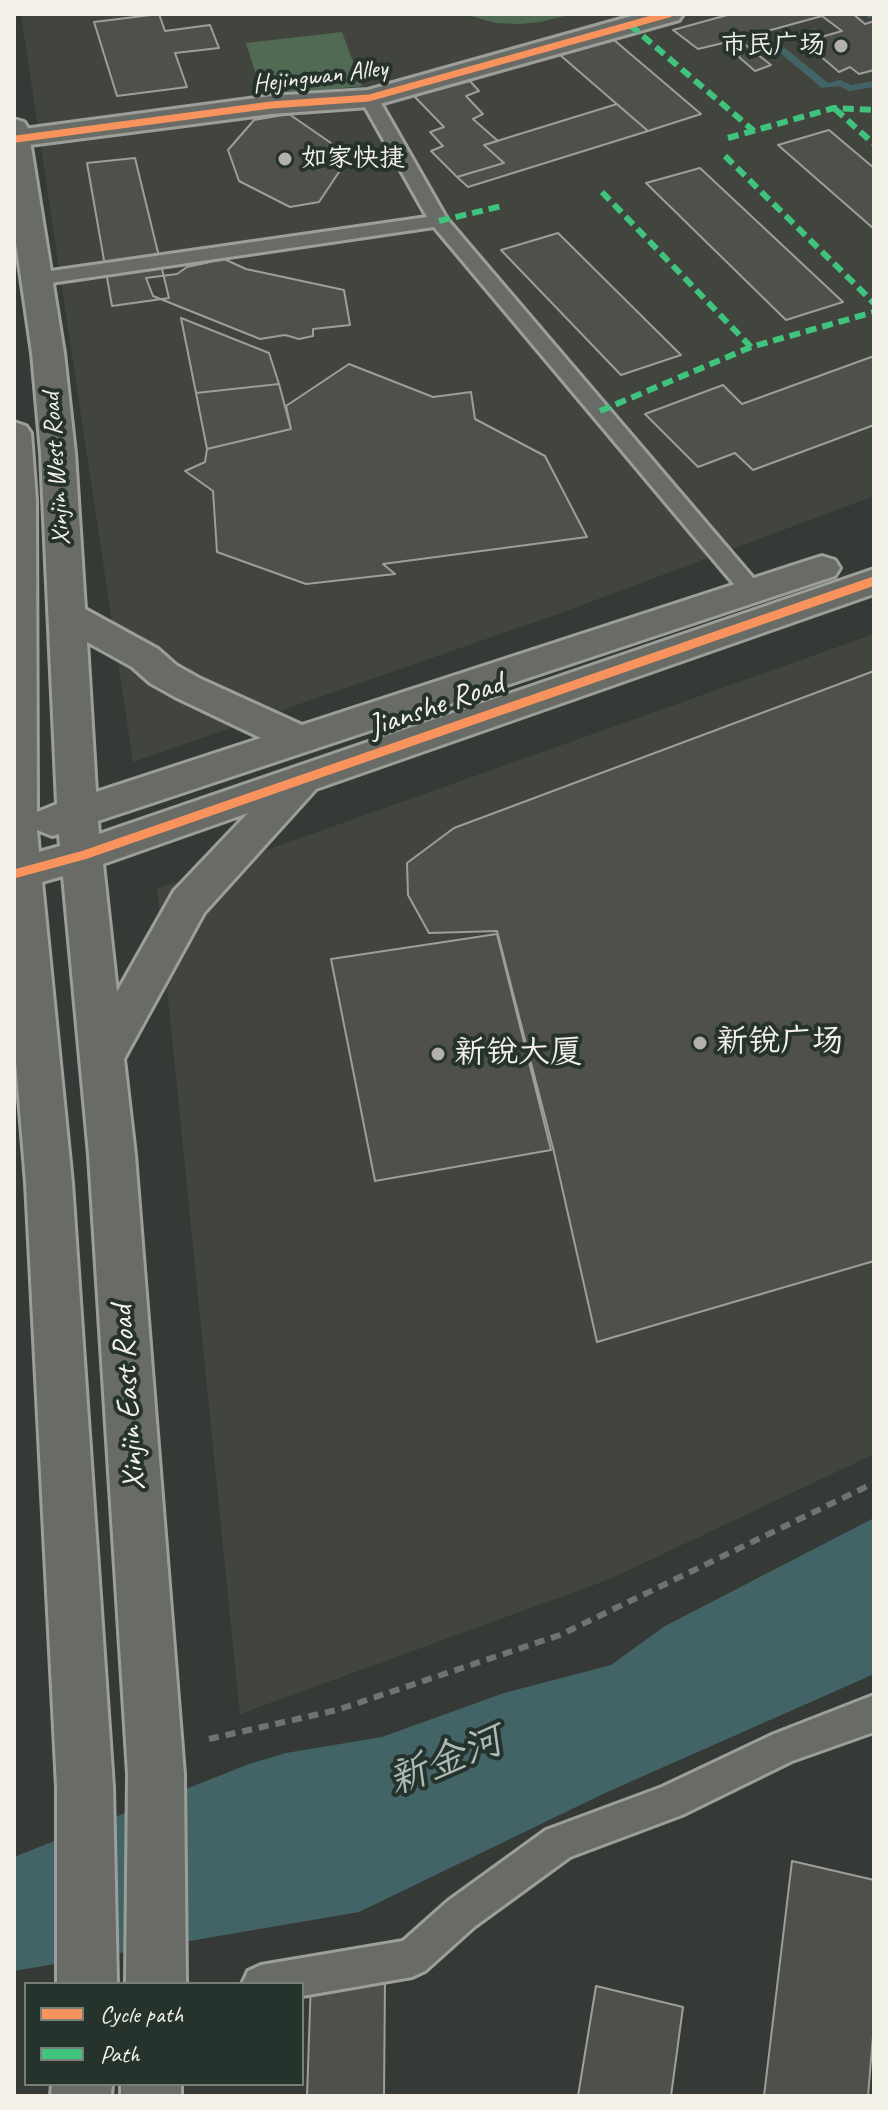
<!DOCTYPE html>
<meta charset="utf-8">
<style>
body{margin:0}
#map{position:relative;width:888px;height:2110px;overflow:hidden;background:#363a36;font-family:Caveat,sans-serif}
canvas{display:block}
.frame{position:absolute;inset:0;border:16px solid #f4f1e8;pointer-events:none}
.legend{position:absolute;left:24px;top:1982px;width:280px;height:104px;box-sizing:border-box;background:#26332d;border:2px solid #787f78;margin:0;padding:10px 14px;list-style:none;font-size:24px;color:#f4f1e8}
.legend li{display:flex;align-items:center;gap:16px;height:40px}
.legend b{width:40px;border:2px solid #787f78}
</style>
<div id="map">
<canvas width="888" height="2110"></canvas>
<div class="frame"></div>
<ul class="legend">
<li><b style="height:10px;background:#f8935d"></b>Cycle path</li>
<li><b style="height:10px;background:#40c37c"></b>Path</li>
</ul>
</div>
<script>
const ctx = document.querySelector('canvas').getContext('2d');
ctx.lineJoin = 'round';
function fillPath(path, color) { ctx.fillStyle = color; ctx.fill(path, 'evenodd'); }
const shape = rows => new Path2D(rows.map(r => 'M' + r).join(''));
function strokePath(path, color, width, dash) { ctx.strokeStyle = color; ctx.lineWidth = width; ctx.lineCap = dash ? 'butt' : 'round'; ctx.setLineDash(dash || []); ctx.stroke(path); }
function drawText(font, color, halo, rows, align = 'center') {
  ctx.font = font + ' Caveat,"LXGW WenKai TC",sans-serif'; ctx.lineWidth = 8; ctx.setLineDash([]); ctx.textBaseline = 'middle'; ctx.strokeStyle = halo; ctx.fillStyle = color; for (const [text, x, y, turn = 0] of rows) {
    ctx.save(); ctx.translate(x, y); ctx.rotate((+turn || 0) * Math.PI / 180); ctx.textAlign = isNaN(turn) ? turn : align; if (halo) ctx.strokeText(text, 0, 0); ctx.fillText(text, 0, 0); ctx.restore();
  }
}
const built = shape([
 [21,14,874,14,874,496,558,614,133,762],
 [874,634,874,1454,610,1579,240,1714,157,889]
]);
const green = shape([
 [463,14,572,14,541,22,519,24,496,23],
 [342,32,362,86,263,97,246,43]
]);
const water = shape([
 [874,1518,874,1674,605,1793,359,1912,14,1971,14,1857,249,1764,286,1753,382,1737,504,1693,611,1665,665,1626]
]);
const stream = shape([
 [874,14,874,17,869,18,864,15,874,14],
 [815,28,819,29,819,33,779,43,828,83,840,80,851,85,874,81,874,87,849,91,839,86,822,88,767,42,815,28]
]);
const building = shape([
 [159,14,165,31,210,25,219,48,175,53,187,87,117,96,94,22,159,14],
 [731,14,853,14,865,24,874,21,874,70,859,74,850,67,839,72,804,42,842,31,822,16,738,39,771,65,755,71,723,43,698,49,673,30,731,14],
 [614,40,701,114,648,131,560,55,614,40],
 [470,81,479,91,466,96,483,114,473,119,498,141,484,145,504,163,457,177,431,151,443,146,430,132,444,127,414,96,470,81],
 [617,104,648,131,468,187,457,177,504,163,484,145,617,104],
 [289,114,331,143,341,169,319,202,290,207,239,181,228,150,254,120,289,114],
 [829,130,874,168,874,229,778,145,829,130],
 [135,158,169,298,112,306,87,163,135,158],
 [700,168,843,302,786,320,646,183,700,168],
 [558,233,681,355,621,375,501,250,558,233],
 [224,259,246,269,344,290,350,325,313,329,313,336,299,339,285,335,260,339,153,296,146,278,177,274,187,267,224,259],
 [181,318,269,353,279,384,196,393,181,318],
 [874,356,874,425,753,470,735,453,698,467,645,414,723,385,742,404,874,356],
 [349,364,433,397,471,392,475,419,545,456,587,537,383,564,395,574,306,584,217,552,213,491,185,471,205,462,207,449,291,429,286,406,349,364],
 [279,384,291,429,207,449,196,393,279,384],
 [874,671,874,1261,597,1342,554,1152,497,931,429,933,408,895,407,863,454,828,874,671],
 [497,934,551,1150,375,1181,331,959,497,934],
 [792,1861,874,1880,874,2024,868,2096,764,2096,792,1861],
 [385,1979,384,2096,307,2096,311,1980,385,1979],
 [596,1986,683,2007,671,2096,578,2096,596,1986]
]);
const path = shape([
 [209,1739,337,1710,560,1635,874,1483]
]);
const lane = shape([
 [369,93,378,98,447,219,760,586,764,591,760,596,744,596,434,227,37,285,27,279,37,273,427,217,360,98,369,93],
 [874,1695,874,1732,792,1761,682,1815,570,1857,474,1927,425,1971,412,1977,302,1996,302,1984,242,1984,248,1971,261,1965,403,1941,448,1901,546,1830,662,1787,774,1734,874,1695]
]);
const street = shape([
 [639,14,683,14,679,20,369,107,271,114,14,147,16,130,271,96,368,90,639,14]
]);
const secondary = shape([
 [14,119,24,122,28,128,64,353,75,453,85,609,158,649,176,665,201,679,302,725,809,560,822,556,835,560,840,568,835,576,98,821,99,834,874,569,874,594,316,789,204,913,124,1059,135,1155,184,1774,186,1984,126,1984,128,1774,89,1155,63,876,42,882,72,1183,113,1787,117,1984,57,1984,57,1787,26,1183,14,1038,14,422,26,426,31,433,36,500,37,812,57,804,41,453,32,353,14,229,14,119],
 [87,642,132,667,150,683,175,697,261,738,96,792,87,642],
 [248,813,174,891,117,992,103,864,248,813],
 [37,830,52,836,59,834,60,846,39,852,37,830],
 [52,2084,112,2084,111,2096,51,2096,52,2084],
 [121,2084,181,2084,181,2096,121,2096,121,2084]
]);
const quiet = shape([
 [630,25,754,131],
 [835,109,874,144],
 [728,138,834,108,874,110],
 [725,156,874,303],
 [602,192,751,347,874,312],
 [439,221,502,206],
 [600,411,751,347]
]);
const cyclewayFar1 = shape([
 [16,139,271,105,369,98,669,14]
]);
const cycleway = shape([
 [14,874,84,855,874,581]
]);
const markers = [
 [841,46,8,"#b2b1aa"],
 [285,159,8,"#b2b1aa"],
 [700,1043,8,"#b2b1aa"],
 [438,1054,8,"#b2b1aa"]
];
const farPoinames = [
 ["市民广场",825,46],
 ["如家快捷",301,159,"left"]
];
const farStreetnames = [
 ["Hejingwan Alley",320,77,-7],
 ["Xinjin West Road",57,469,-94]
];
const streetNames = [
 ["Jianshe Road",436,706,-19],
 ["Xinjin East Road",129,1398,-94]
];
const poiNames = [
 ["新锐广场",716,1043],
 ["新锐大厦",454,1054]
];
const nearWaternames = [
 ["新金河",446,1762,-22]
];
fillPath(built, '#42453e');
fillPath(green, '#516a53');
fillPath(water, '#436466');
fillPath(stream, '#436466');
fillPath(building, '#4f4f4b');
strokePath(building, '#9c9e9a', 2);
strokePath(lane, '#9c9e9a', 6);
strokePath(street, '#9c9e9a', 6);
strokePath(secondary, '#9c9e9a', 6);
strokePath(path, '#707370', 6, [10, 7]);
fillPath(lane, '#686b66');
fillPath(street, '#686b66');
fillPath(secondary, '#686b66');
strokePath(quiet, '#40c37c', 6, [11, 6]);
strokePath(cyclewayFar1, '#f8935d', 7);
strokePath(cycleway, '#f8935d', 9);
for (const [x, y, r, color] of markers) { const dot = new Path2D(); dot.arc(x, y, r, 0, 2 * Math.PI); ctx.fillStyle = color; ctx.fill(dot); strokePath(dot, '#26332d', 3); }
drawText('26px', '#f4f1e8', '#26332d', farPoinames, 'right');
drawText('26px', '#f4f1e8', '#26332d', farStreetnames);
drawText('32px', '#f4f1e8', '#26332d', streetNames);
drawText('32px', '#f4f1e8', '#26332d', poiNames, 'left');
drawText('italic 40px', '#aebab6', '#26332d', nearWaternames);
</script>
